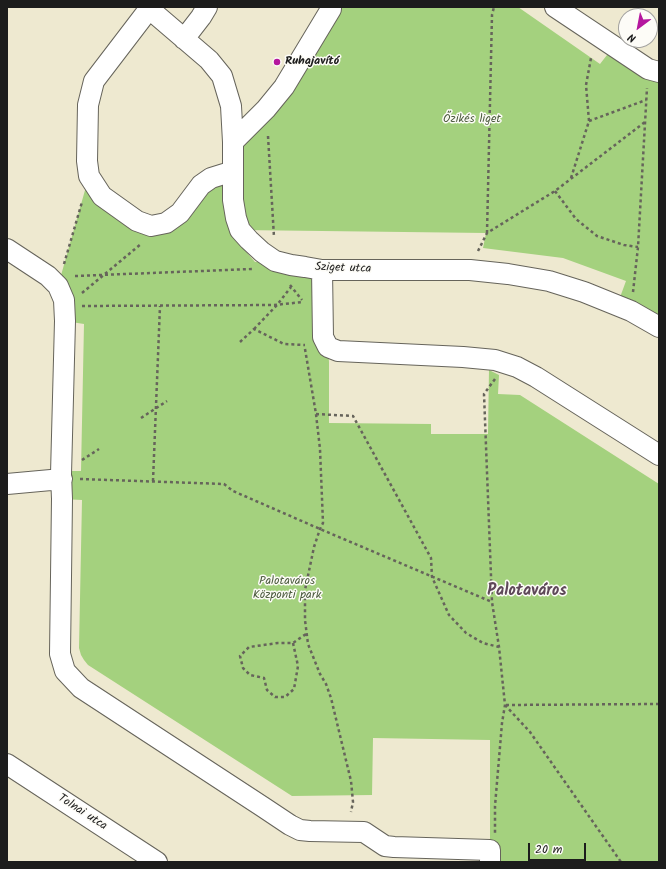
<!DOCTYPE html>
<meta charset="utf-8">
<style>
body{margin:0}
#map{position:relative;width:666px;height:869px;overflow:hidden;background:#eee9d0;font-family:Kalam,sans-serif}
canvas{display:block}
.frame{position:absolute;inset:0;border:8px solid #1c1c1c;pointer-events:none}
.north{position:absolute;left:618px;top:8px;width:40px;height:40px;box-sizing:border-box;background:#fdfcf7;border:1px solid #a3a29f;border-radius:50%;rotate:212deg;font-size:11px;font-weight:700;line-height:16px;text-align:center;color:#1c1c1c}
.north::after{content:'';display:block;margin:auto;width:14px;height:18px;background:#b5179e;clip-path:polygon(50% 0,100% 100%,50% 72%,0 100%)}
.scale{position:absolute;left:528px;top:843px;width:58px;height:18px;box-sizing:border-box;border:2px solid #1c1c1c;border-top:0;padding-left:5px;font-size:12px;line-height:14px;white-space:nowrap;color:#1c1c1c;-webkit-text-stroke:3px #fdfcf7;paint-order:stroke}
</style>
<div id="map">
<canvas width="666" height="869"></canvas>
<div class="frame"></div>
<div class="north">N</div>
<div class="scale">20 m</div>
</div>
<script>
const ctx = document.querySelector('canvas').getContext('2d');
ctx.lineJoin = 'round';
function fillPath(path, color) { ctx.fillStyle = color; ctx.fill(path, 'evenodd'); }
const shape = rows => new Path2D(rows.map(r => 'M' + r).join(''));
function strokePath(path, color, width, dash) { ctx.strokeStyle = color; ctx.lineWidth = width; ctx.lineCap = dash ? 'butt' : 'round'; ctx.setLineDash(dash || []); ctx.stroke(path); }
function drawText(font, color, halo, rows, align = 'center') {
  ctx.font = font + ' Kalam,sans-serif'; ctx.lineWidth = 3; ctx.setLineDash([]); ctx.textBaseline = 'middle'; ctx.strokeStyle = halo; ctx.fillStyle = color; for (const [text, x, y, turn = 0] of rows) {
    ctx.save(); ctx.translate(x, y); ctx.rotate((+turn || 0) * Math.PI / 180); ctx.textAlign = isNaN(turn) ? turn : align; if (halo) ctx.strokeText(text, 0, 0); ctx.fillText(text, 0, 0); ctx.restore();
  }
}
const green = shape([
 [335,7,518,7,600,64,614,46,659,77,659,327,619,300,626,281,563,258,483,248,486,233,240,230,233,142],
 [89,176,151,226,227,176,234,234,243,248,255,262,275,261,322,270,329,362,329,423,431,424,431,434,488,434,489,370,499,375,498,394,520,395,659,484,659,862,490,862,490,740,373,738,372,795,292,796,88,665,84,660,81,655,79,648,82,500,62,499,67,471,81,471,84,324,65,321,58,286]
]);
const path = shape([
 [589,121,646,100],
 [268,136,274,237],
 [571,178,589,121,586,85,591,58],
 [555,191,576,219,597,236,624,245,638,247],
 [487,233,492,15,494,7],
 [478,251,487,233,555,191,645,122],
 [64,264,82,202],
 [75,276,252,269],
 [290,285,302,300],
 [633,292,638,247,647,88],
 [82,293,141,244],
 [82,306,274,305,303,302],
 [254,329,277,305,291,287],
 [240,342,254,329,284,344,305,345],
 [305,349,316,414,320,449,323,523,320,529,314,547,305,590,305,620,308,644,320,674,326,684,331,698,351,781,353,802,351,812],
 [495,379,484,394,492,602,499,647,505,705,502,723,495,806,495,833],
 [316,414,353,416,431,558,432,577,449,615,466,633,483,643,499,647],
 [141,418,167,401],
 [82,460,99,449],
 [80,479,224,484,233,491,320,529,492,602],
 [153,481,160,306],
 [293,643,298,666,294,689,285,697,275,697,267,690,264,678,250,675,243,668,240,656,249,647,278,643,293,643,306,634],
 [505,705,530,732,621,862],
 [506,705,659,704]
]);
const minor = shape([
 [147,7,209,60,222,76,231,106,233,142,233,200,236,218,240,230,249,240,262,252,275,261,291,265,305,267,322,270,470,270,508,274,549,281,584,292,631,311,659,327],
 [555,7,648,69,659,72],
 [149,9,94,81,88,105,87,161,89,176,102,196,137,221,151,226,166,223,180,213,201,185,211,178,227,173,233,173],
 [184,39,201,17,207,7],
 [233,142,266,109,284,87,331,9,331,7],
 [7,249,48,276,58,286,64,300,65,321,61,474,62,499,60,654,65,671,81,688,263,807,290,825,300,830,310,831,364,832,385,846,394,847,490,850,490,862],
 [322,270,323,337,328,347,338,351,463,357,495,360,517,367,536,377,659,455],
 [7,484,62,479],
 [7,764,157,862]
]);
const markers = [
 [277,62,4,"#b5179e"]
];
const poiNames = [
 ["Ruhajavító",285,62]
];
const parkNames = [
 ["Őzikés liget",472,120],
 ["Palotaváros",287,582],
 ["Központi park",287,596]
];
const streetNames = [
 ["Sziget utca",343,269,2],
 ["Tolnai utca",82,813,33]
];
const districtNames = [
 ["Palotaváros",527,592]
];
fillPath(green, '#a4d17e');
strokePath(minor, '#66645b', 22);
strokePath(path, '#66645b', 2.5, [3, 3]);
strokePath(minor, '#fff', 20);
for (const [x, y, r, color] of markers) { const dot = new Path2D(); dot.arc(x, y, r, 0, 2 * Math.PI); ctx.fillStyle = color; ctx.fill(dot); strokePath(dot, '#fdfcf7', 1.5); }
drawText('bold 12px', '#1c1c1c', '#fdfcf7', poiNames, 'left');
drawText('12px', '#4c5b3e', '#fdfcf7', parkNames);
drawText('12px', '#1c1c1c', '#fdfcf7', streetNames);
drawText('bold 16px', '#5e4859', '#fdfcf7', districtNames);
</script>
